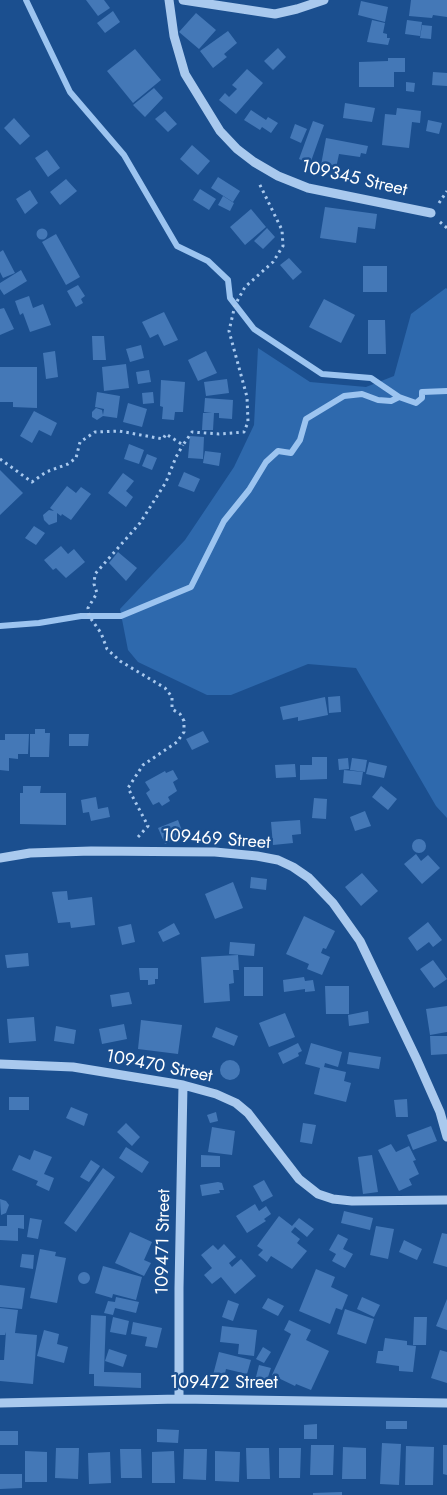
<!DOCTYPE html>
<style>
body{margin:0}
canvas{display:block;background:#1b4f8f}
</style>
<canvas width="447" height="1495"></canvas>
<script>
const ctx = document.querySelector('canvas').getContext('2d');
ctx.lineJoin = 'round';
function fillPath(path, color) { ctx.fillStyle = color; ctx.fill(path, 'evenodd'); }
const shape = rows => new Path2D(rows.map(r => 'M' + r).join(''));
function strokePath(path, color, width, dash) { ctx.strokeStyle = color; ctx.lineWidth = width; ctx.lineCap = dash ? 'butt' : 'round'; ctx.setLineDash(dash || []); ctx.stroke(path); }
function drawText(font, color, halo, rows, align = 'center') {
  ctx.font = font + ' Jost,sans-serif'; ctx.lineWidth = 5; ctx.setLineDash([]); ctx.textBaseline = 'middle'; ctx.strokeStyle = halo; ctx.fillStyle = color; for (const [text, x, y, turn = 0] of rows) {
    ctx.save(); ctx.translate(x, y); ctx.rotate((+turn || 0) * Math.PI / 180); ctx.textAlign = isNaN(turn) ? turn : align; if (halo) ctx.strokeText(text, 0, 0); ctx.fillText(text, 0, 0); ctx.restore();
  }
}
const green = shape([
 [446,288,447,289,447,818,436,806,356,668,308,664,231,695,207,695,138,662,128,650,120,609,185,540,234,467,254,425,258,348,310,382,366,387,394,376,411,314]
]);
const stream = shape([
 [26,0,70,92,124,155,177,246,208,261,228,280,230,298,254,329,322,374,371,378,399,397],
 [0,626,39,623,81,616,121,616,191,587,224,521,249,490,266,462,278,451,291,453,300,440,306,419,344,396,362,394,378,400,391,401,399,397,416,403,422,398,422,392,447,391]
]);
const building = shape([
 [86,0,104,0,110,8,98,16],
 [411,0,447,0,447,17,433,15,432,18,409,16],
 [361,1,388,7,385,22,358,15],
 [113,11,120,22,105,33,97,23],
 [196,13,216,30,199,49,179,32],
 [372,20,385,23,383,33,387,34,387,38,390,38,388,45,367,42],
 [407,20,422,22,420,36,405,34],
 [422,25,432,26,431,39,420,38],
 [228,31,237,43,224,54,227,57,213,68,200,51],
 [278,48,286,57,273,70,264,61],
 [135,49,161,80,133,103,107,71],
 [388,58,405,58,405,72,394,72,394,87,359,87,359,62,388,61],
 [247,69,263,83,236,114,219,100,225,93,229,97,237,89,232,85],
 [433,72,447,73,447,86,432,85],
 [406,82,415,83,414,92,406,91],
 [154,88,163,98,145,117,133,105],
 [345,103,375,108,372,122,343,118],
 [397,108,421,111,420,123,412,122,409,148,382,145,385,114,396,115],
 [251,110,266,120,268,117,278,123,271,133,262,127,260,130,244,120],
 [165,111,177,124,168,132,155,119],
 [14,118,30,136,20,145,4,128],
 [428,120,442,123,439,134,426,131],
 [313,121,324,125,310,164,299,159],
 [295,124,307,129,301,143,290,138],
 [326,138,368,146,366,154,361,153,360,157,339,154,336,168,321,165],
 [192,145,210,161,198,175,180,159],
 [47,150,60,168,48,177,35,158],
 [218,177,240,191,233,202,211,188],
 [66,179,77,191,60,205,50,192],
 [200,189,216,199,209,210,193,200],
 [30,190,38,203,25,214,16,199],
 [223,196,234,203,230,211,218,205],
 [325,207,377,214,375,229,358,227,356,243,320,238],
 [251,209,266,227,245,245,230,227],
 [267,228,275,237,263,249,254,241],
 '36.5 234a5.5 5.5 0 1 1 11 0a5.5 5.5 0 1 1-11 0Z',
 [56,234,80,277,66,285,42,242],
 [3,250,15,273,3,278,0,272,0,252],
 [289,258,302,272,293,280,280,265],
 [363,266,387,266,387,292,363,292],
 [21,270,27,281,4,295,0,289,0,283],
 [78,285,85,296,81,299,83,303,76,307,67,291],
 [29,296,33,308,43,304,51,325,30,332,23,313,20,315,15,301],
 [324,299,355,315,341,343,309,327],
 [4,308,14,329,0,335,0,309],
 [164,312,178,340,164,346,158,334,150,338,142,322],
 [368,320,385,320,386,354,368,354],
 [92,336,104,336,106,360,93,360],
 [141,345,144,358,130,362,126,349],
 [55,351,58,377,46,379,43,353],
 [206,351,217,373,198,381,188,360],
 [126,364,129,388,104,391,102,367],
 [0,367,37,367,37,408,13,407,13,402,0,402],
 [149,370,151,382,138,384,136,372],
 [227,379,229,393,206,396,204,382],
 [161,380,185,382,183,412,175,412,174,420,162,419,163,407,160,406],
 [97,392,120,396,117,418,103,416,97,420,92,417,92,412,96,408,102,410,103,415,104,409,95,407],
 [153,392,154,403,143,404,142,393],
 [205,398,233,400,232,419,219,418,219,413,214,413,213,430,202,430,203,413,212,413,204,412],
 [128,403,147,409,142,427,123,422],
 [34,411,57,423,51,436,39,430,32,443,20,436],
 [190,436,204,437,203,459,188,458],
 [129,444,144,450,139,464,124,459],
 [205,451,221,453,219,466,203,463],
 [147,454,157,458,152,470,142,466],
 [0,470,23,493,0,515],
 [184,472,200,479,194,492,178,486],
 [123,473,134,481,126,491,133,497,126,507,108,493],
 [67,486,76,493,81,487,91,494,71,520,62,514,61,516,57,513,57,522,49,525,44,520,43,515,49,510,54,511,50,508],
 [34,526,45,533,36,545,25,538],
 [61,546,68,554,74,549,85,562,66,578,56,568,53,570,44,560],
 [118,552,137,568,126,581,109,563],
 [340,696,341,712,329,713,328,697],
 [325,697,328,715,298,721,298,717,283,720,280,707],
 [35,729,45,729,45,733,50,733,49,757,30,757,30,734,35,734],
 [203,731,209,742,192,750,186,739],
 [5,734,29,734,28,754,18,754,18,759,9,758,9,771,0,770,0,740,5,740],
 [69,734,89,734,88,746,69,746],
 [312,757,327,757,327,779,300,780,300,765,312,765],
 [348,758,349,769,339,770,338,759],
 [352,758,367,760,365,772,350,770],
 [369,762,387,766,384,778,366,774],
 [295,764,296,777,276,778,275,765],
 [173,770,178,779,173,782,177,791,168,797,170,801,162,806,159,802,153,805,146,793,150,790,145,782,165,771,166,773],
 [344,770,363,772,361,785,343,783],
 [23,786,41,786,40,793,66,793,66,825,20,824,20,793,23,793],
 [381,786,397,799,388,810,372,797],
 [96,797,98,809,108,807,110,817,91,821,89,812,83,813,81,800],
 [314,798,327,799,326,819,312,818],
 [365,811,371,826,355,831,350,817],
 [178,820,184,836,165,844,158,828],
 [300,820,301,834,292,835,293,843,273,845,271,822],
 '412 846a7 7 0 1 1 14 0a7 7 0 1 1-14 0Z',
 [416,854,421,861,428,855,440,868,422,884,404,864],
 [362,873,378,891,361,906,345,887],
 [251,877,267,879,266,890,250,888],
 [233,882,243,908,215,919,205,894],
 [67,891,68,900,92,897,95,925,71,928,70,922,58,923,52,892],
 [304,916,335,931,326,949,323,948,321,953,330,957,322,975,307,969,309,964,286,954],
 [428,922,442,940,433,947,429,942,417,951,408,938],
 [174,923,180,934,163,942,158,932],
 [131,924,135,942,122,945,118,927],
 [230,942,255,944,254,956,229,954],
 [28,953,29,966,7,968,5,955],
 [238,955,239,970,233,970,234,983,229,984,230,1001,204,1003,201,957],
 [433,960,447,979,434,988,420,969],
 [244,967,263,967,263,996,244,996],
 [139,968,158,968,158,979,155,979,155,984,148,985,148,980,140,980],
 [304,977,305,981,313,980,315,991,305,992,305,989,284,992,283,980],
 [325,986,349,986,349,1014,326,1014],
 [129,992,132,1004,112,1007,110,995],
 [447,1006,447,1032,430,1035,426,1009],
 [368,1011,369,1023,349,1026,348,1015],
 [285,1013,295,1037,269,1047,259,1023],
 [34,1017,36,1041,9,1043,7,1019],
 [141,1020,182,1025,178,1054,138,1049],
 [124,1024,127,1039,102,1044,99,1029],
 [56,1026,76,1030,74,1044,54,1041],
 [216,1027,238,1036,234,1046,212,1037],
 [430,1036,447,1036,447,1054,431,1055],
 [298,1043,302,1051,298,1053,299,1056,283,1064,278,1053],
 [311,1043,342,1052,338,1067,325,1063,324,1067,346,1072,344,1081,351,1083,346,1102,314,1094,320,1068,305,1064],
 [349,1052,381,1057,379,1069,347,1064],
 '220 1070a10 10 0 1 1 20 0a10 10 0 1 1-20 0Z',
 [9,1097,29,1097,29,1110,9,1110],
 [407,1099,408,1117,396,1117,394,1100],
 [71,1107,88,1114,84,1126,66,1118],
 [216,1112,218,1121,210,1123,207,1115],
 [126,1123,140,1137,132,1146,117,1132],
 [303,1123,316,1125,312,1144,300,1142],
 [431,1126,437,1141,413,1150,407,1135],
 [212,1127,235,1131,232,1155,208,1152],
 [391,1144,396,1152,409,1146,416,1160,413,1161,419,1174,409,1179,412,1185,399,1191,378,1150],
 [126,1147,149,1162,142,1173,119,1158],
 [34,1150,52,1157,44,1174,54,1178,49,1191,36,1185,38,1181,12,1170,19,1155,30,1160],
 [201,1155,220,1156,220,1167,201,1167],
 [372,1155,378,1192,363,1194,358,1157],
 [91,1160,100,1166,89,1182,80,1177],
 [103,1168,115,1177,76,1232,64,1223],
 [264,1180,273,1196,262,1202,253,1186],
 [218,1182,222,1183,224,1190,219,1190,220,1193,202,1196,200,1185],
 [0,1199,6,1201,9,1205,6,1213,1,1215],
 [255,1204,259,1211,266,1206,271,1214,264,1219,266,1221,247,1233,236,1216],
 [344,1211,373,1218,370,1230,341,1223],
 [7,1215,24,1215,24,1229,18,1228,18,1241,0,1240,0,1226,7,1226],
 [279,1216,292,1226,299,1218,314,1229,307,1237,295,1227,291,1232,300,1239,297,1243,307,1251,292,1269,271,1256,267,1262,258,1255,263,1250,257,1246],
 [30,1218,42,1220,38,1239,27,1237],
 [376,1226,394,1229,388,1259,370,1255],
 [130,1232,152,1242,144,1260,151,1263,144,1276,115,1263],
 [442,1233,447,1234,447,1267,433,1263],
 [338,1234,348,1239,343,1249,353,1254,345,1268,332,1261,336,1254,329,1250],
 [404,1240,422,1249,417,1260,399,1252],
 [224,1244,236,1257,229,1263,232,1267,241,1259,256,1276,235,1294,221,1277,212,1284,204,1275,212,1268,201,1255,213,1245,218,1250],
 [40,1249,56,1252,55,1256,66,1258,57,1303,30,1298],
 [22,1254,34,1255,33,1269,20,1267],
 [103,1266,142,1277,136,1300,113,1294,112,1298,95,1293],
 [316,1269,335,1277,331,1287,348,1295,342,1310,336,1308,330,1324,299,1311],
 '78 1278a6 6 0 1 1 12 0a6 6 0 1 1-12 0Z',
 [0,1285,25,1288,22,1309,0,1307],
 [116,1297,139,1302,136,1313,115,1308,113,1315,104,1313,108,1301,115,1302],
 [362,1297,380,1305,374,1317,357,1309],
 [268,1298,284,1306,278,1316,262,1308],
 [447,1299,447,1330,436,1326],
 [228,1300,239,1304,233,1321,222,1317],
 [0,1308,18,1310,15,1333,37,1335,33,1384,0,1381,0,1360,4,1360,6,1332,5,1335,0,1335],
 [345,1309,374,1319,366,1344,337,1334],
 [91,1315,106,1316,104,1372,141,1373,141,1388,94,1386,94,1374,89,1374],
 [113,1317,129,1321,126,1335,110,1332],
 [414,1317,427,1317,426,1345,413,1345],
 [289,1320,311,1330,306,1340,329,1351,311,1390,296,1384,295,1386,272,1375,291,1334,284,1330],
 [133,1322,162,1328,157,1348,145,1346,147,1337,131,1334],
 [222,1326,257,1330,254,1356,238,1354,239,1344,220,1342],
 [44,1330,59,1334,57,1344,68,1347,64,1363,37,1356],
 [385,1338,407,1341,407,1345,416,1346,413,1372,399,1371,399,1366,376,1363,378,1351,383,1351],
 [263,1347,271,1352,264,1363,256,1359],
 [109,1349,127,1355,123,1367,105,1361],
 [440,1350,447,1352,447,1383,431,1378],
 [219,1352,251,1360,247,1374,226,1369,224,1378,213,1375],
 [259,1365,271,1368,267,1380,256,1377],
 [386,1421,407,1421,407,1429,386,1429],
 [317,1424,317,1439,304,1439,304,1425],
 [157,1429,179,1430,178,1443,157,1442],
 [0,1431,18,1431,18,1445,0,1445],
 [382,1443,401,1444,399,1485,380,1484],
 [311,1445,334,1445,333,1475,310,1475],
 [443,1445,447,1445,447,1475,443,1474],
 [406,1446,434,1447,433,1485,405,1485],
 [343,1447,366,1448,366,1479,342,1479],
 [56,1448,79,1448,78,1479,55,1478],
 [246,1448,269,1448,270,1479,247,1479],
 [279,1448,301,1448,300,1478,279,1478],
 [120,1449,141,1449,142,1478,121,1478],
 [184,1449,207,1449,206,1480,183,1479],
 [25,1451,47,1452,47,1482,25,1482],
 [174,1451,175,1483,152,1483,152,1452],
 [215,1451,240,1452,239,1482,215,1481],
 [110,1452,111,1483,89,1484,88,1453],
 [0,1474,22,1474,22,1488,0,1489],
 [342,1492,342,1495,313,1495,313,1493]
]);
const path = shape([
 [439,203,447,191],
 [440,222,447,228],
 [0,459,32,482,46,472,68,464,76,458,80,442,95,432,119,431,163,439,166,434,183,445,192,432,219,434,244,432,248,422,247,397,229,331,235,305,245,287,273,262,283,246,282,230,259,183],
 [138,837,148,826,128,788,143,765,177,742,184,732,184,721,180,714,172,709,172,697,165,688,120,661,107,649,101,633,89,616,88,608,97,593,94,584,95,574,140,523,166,482,176,457,183,445]
]);
const minor = shape([
 [169,0,174,36,185,74,220,131,237,149,254,162,278,176,308,188,431,213],
 [183,0,275,14,297,9,324,0],
 [0,858,30,853,91,851,215,852,257,856,278,860,293,867,309,878,333,903,360,941,417,1060,440,1112,447,1137],
 [0,1064,73,1067,183,1085,216,1094,236,1103,248,1113,299,1179,318,1194,333,1199,352,1201,447,1200],
 [179,1399,179,1288,183,1085],
 [0,1403,179,1399,447,1403]
]);
const streetNames = [
 ["109345 Street",354,179,13],
 ["109469 Street",216,840,4],
 ["109470 Street",159,1067,11],
 ["109471 Street",164,1242,-89],
 ["109472 Street",224,1384]
];
fillPath(green, '#2e69ad');
strokePath(stream, '#9cc4f0', 6);
fillPath(building, '#4478b7');
strokePath(path, '#a9c9ee', 3, [2.5, 4]);
strokePath(minor, '#a9c9ee', 9);
drawText('18px', '#fff', '#1b4f8f', streetNames);
</script>
